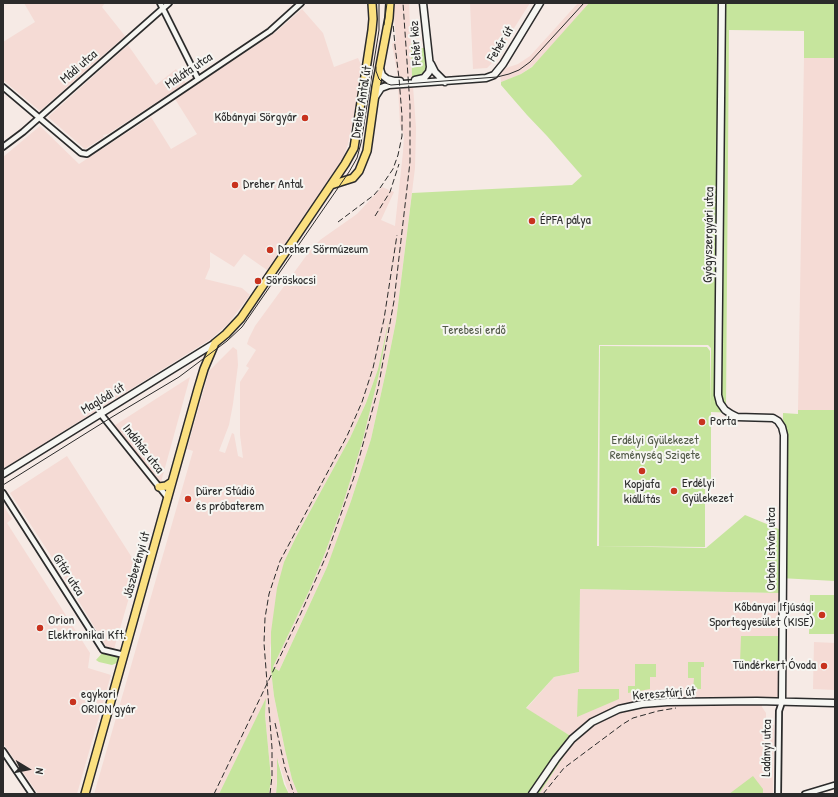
<!DOCTYPE html>
<meta charset="utf-8">
<style>
body{margin:0}
#map{position:relative;width:838px;height:797px;overflow:hidden;background:#f6eae5;font-family:"Patrick Hand",sans-serif}
canvas{display:block}
.frame{position:absolute;inset:0;border:4px solid #2b2b2b;pointer-events:none}
.north{position:absolute;left:8px;top:749px;width:40px;height:40px;-webkit-text-stroke:3px #f6f6f2;paint-order:stroke;rotate:100deg;font-size:11px;font-weight:700;line-height:16px;text-align:center;color:#2b2b2b}
.north::after{content:'';display:block;margin:auto;width:14px;height:18px;background:#2b2b2b;clip-path:polygon(50% 0,100% 100%,50% 72%,0 100%)}
</style>
<div id="map">
<canvas width="838" height="797"></canvas>
<div class="frame"></div>
<div class="north">N</div>
</div>
<script>
const ctx = document.querySelector('canvas').getContext('2d');
ctx.lineJoin = 'round';
function fillPath(path, color) { ctx.fillStyle = color; ctx.fill(path, 'evenodd'); }
const shape = rows => new Path2D(rows.map(r => 'M' + r).join(''));
function strokePath(path, color, width, dash) { ctx.strokeStyle = color; ctx.lineWidth = width; ctx.lineCap = dash ? 'butt' : 'round'; ctx.setLineDash(dash || []); ctx.stroke(path); }
function drawText(font, color, halo, rows, align = 'center') {
  ctx.font = font + ' "Patrick Hand",sans-serif'; ctx.lineWidth = 4; ctx.setLineDash([]); ctx.textBaseline = 'middle'; ctx.strokeStyle = halo; ctx.fillStyle = color; for (const [text, x, y, turn = 0] of rows) {
    ctx.save(); ctx.translate(x, y); ctx.rotate((+turn || 0) * Math.PI / 180); ctx.textAlign = isNaN(turn) ? turn : align; if (halo) ctx.strokeText(text, 0, 0); ctx.fillText(text, 0, 0); ctx.restore();
  }
}
const built = shape([
 [24,3,105,3,102,7,125,36,40,111,3,80,3,42,35,22],
 [393,3,409,3,412,77,398,78,392,44,396,41],
 [470,3,530,3,492,63,487,68,473,69],
 [578,3,589,3,537,63,521,74,501,82,500,73,503,69,518,64,530,56],
 [302,9,323,33,334,67,358,58,363,69,348,144,343,158,267,270,244,254,234,267,210,252,210,267,205,279,242,288,250,295,228,324,211,339,3,469,3,157,40,126,79,164,151,117,171,149,197,134,175,99,276,32],
 [128,45,156,85,176,69,186,83,108,134,103,135,104,137,85,149,48,117],
 [804,58,835,58,835,410,798,410],
 [413,86,416,128,415,168,396,321,386,371,371,439,341,532,327,567,279,671,273,667,310,589,325,553,341,510,362,443,380,370,386,332,378,369,366,403,350,438,296,537,284,562,270,649,271,670,274,696,285,750,292,779,298,794,289,794,278,760,276,794,269,794,271,778,265,715,266,699,219,794,94,794,193,451,187,449,209,371,233,347,237,350,238,365,233,404,229,425,219,451,225,453,232,433,234,434,238,456,243,458,240,435,240,382,249,368,246,366,256,350,247,344,249,338,255,326,309,252,320,240,357,214,382,187,394,192,381,220,395,226,403,152,404,136,400,125,398,87],
 [190,377,158,493,109,429],
 [67,456,138,567,114,649,106,646,55,562,10,493],
 [3,505,12,519,7,523,90,653,88,668,111,675,77,794,38,794,3,743],
 [580,589,779,593,778,699,761,699,762,707,766,713,766,724,774,725,773,794,539,794,569,748,575,741,569,735,526,709,554,677,579,672],
 [814,642,835,643,835,690,813,689]
]);
const green = shape([
 [589,3,835,3,835,58,804,58,804,31,729,30,726,407,735,413,711,412,711,479,705,489,705,547,599,546,600,346,707,347,710,351,711,410,711,348,708,345,599,345,597,546,706,548,745,515,781,530,783,413,798,414,798,410,835,410,835,581,780,578,779,593,580,589,579,672,554,677,526,708,569,735,575,741,569,748,539,794,298,794,292,779,285,750,274,696,271,670,271,632,277,588,284,562,296,537,350,438,366,403,378,369,389,319,380,370,362,443,341,510,325,553,310,589,273,667,279,671,327,567,351,501,371,439,386,371,396,321,412,193,572,185,582,176,547,136,527,115,501,85,501,82,521,74,532,67],
 [411,43,416,43,417,48,425,48,426,66,424,72,420,76,412,77],
 [810,595,835,595,835,634,809,634],
 [741,636,779,636,779,667,746,668,747,663,740,663],
 [104,651,117,655,119,657,119,662,112,665,99,662,96,660],
 [688,662,704,662,704,667,701,667,701,689,693,689,694,678,688,678],
 [635,664,656,664,656,677,650,677,650,689,628,693,628,686,635,686],
 [578,689,619,689,619,699,577,717],
 [266,698,265,715,271,778,269,794,219,794],
 [277,758,284,784,289,794,276,794,277,783],
 [753,776,763,789,763,793,729,794]
]);
const street = shape([
 [160,3,198,79],
 [3,87,81,153,87,154,270,31,301,3],
 [3,147,23,132,169,3],
 [100,413,168,498],
 [3,493,103,650,124,655],
 [3,751,32,794],
 [778,794,779,711,782,702],
 [805,794,835,785]
]);
const secondary = shape([
 [722,3,718,395,720,403,725,410,731,414,737,417,773,418,778,421,782,427,784,435,782,702],
 [431,64,435,72,445,82],
 [380,69,382,75,387,79,394,81,400,81],
 [415,80,424,78,429,72,430,67,423,3],
 [375,97,381,88,389,85,486,78,494,75,503,64,540,3],
 [3,474,215,343],
 [532,794,556,759,572,739,592,722,619,709,642,704,667,702,757,701,835,703]
]);
const primary = shape([
 [331,185,353,178,359,171,367,151,376,87,389,18,390,3],
 [159,487,166,486,172,482],
 [85,794,198,389,204,369,215,343,226,334,241,318,345,164,354,148,372,30,373,19,372,3]
]);
const tram = shape([
 [384,25,387,3],
 [376,67,376,71,379,79,382,82,391,85,497,77,509,74,519,70,530,62,584,3],
 [3,485,112,417,179,377,227,341,242,327,349,172,357,158,361,143,379,30,379,3]
]);
const rail = shape([
 [375,216,390,192,399,164],
 [338,222,374,195,380,188,393,169,398,155,402,136,402,116,399,78,395,46,393,23],
 [275,723,285,768,294,794],
 [214,794,301,613,327,554,354,477,378,389,394,301,410,162,410,105,403,3],
 [270,794,272,776,272,748,264,643,265,618,269,594,280,561,347,436,362,402,373,368,384,319,397,235],
 [543,794,564,768,623,724,633,718,658,711,676,708]
]);
const markers = [
 [305,118,4,"#c8321e"],
 [235,185,4,"#c8321e"],
 [532,221,4,"#c8321e"],
 [270,250,4,"#c8321e"],
 [258,281,4,"#c8321e"],
 [702,422,4,"#c8321e"],
 [642,471,4,"#c8321e"],
 [674,491,4,"#c8321e"],
 [188,499,4,"#c8321e"],
 [822,615,4,"#c8321e"],
 [40,628,4,"#c8321e"],
 [824,666,4,"#c8321e"],
 [73,702,4,"#c8321e"]
];
const streetNames = [
 ["Fehér köz",416,43,-94],
 ["Fehér út",501,44,-59],
 ["Mádi utca",79,67,-41],
 ["Maláta utca",189,71,-34],
 ["Dreher Antal út",362,102,-81],
 ["Gyógyszergyári utca",709,235,-89],
 ["Maglódi út",103,399,-31],
 ["Indóház utca",143,449,52],
 ["Orbán István utca",772,549,-90],
 ["Jászberényi út",137,565,-74],
 ["Gitár utca",68,575,57],
 ["Keresztúri út",664,694,-4],
 ["Ladányi utca",767,748,-89]
];
const poiNames = [
 ["Kőbányai Sörgyár",297,118,"right"],
 ["Dreher Antal",243,185],
 ["ÉPFA pálya",540,221],
 ["Dreher Sörmúzeum",278,250],
 ["Söröskocsi",266,281],
 ["Porta",710,422],
 ["Erdélyi",682,484],
 ["Gyülekezet",682,499],
 ["Kopjafa",642,485,"center"],
 ["kiállítás",642,500,"center"],
 ["Dürer Stúdió",196,492],
 ["és próbaterem",196,507],
 ["Kőbányai Ifjúsági",814,608,"right"],
 ["Sportegyesület (KISE)",814,623,"right"],
 ["Orion",48,621],
 ["Elektronikai Kft.",48,636],
 ["Tündérkert Óvoda",816,666,"right"],
 ["egykori",81,695],
 ["ORION gyár",81,710]
];
const parkNames = [
 ["Terebesi erdő",474,331],
 ["Erdélyi Gyülekezet",655,441],
 ["Reménység Szigete",655,456]
];
fillPath(built, '#f5dbd5');
fillPath(green, '#c6e59d');
strokePath(street, '#2b2b2b', 8);
strokePath(secondary, '#2b2b2b', 9);
strokePath(primary, '#2b2b2b', 10);
strokePath(street, '#f6f6f2', 4.5);
strokePath(secondary, '#f6f6f2', 6);
strokePath(primary, '#fbe080', 7);
strokePath(tram, '#2b2b2b', 1);
strokePath(rail, '#2b2b2b', 1, [6, 3]);
for (const [x, y, r, color] of markers) { const dot = new Path2D(); dot.arc(x, y, r, 0, 2 * Math.PI); ctx.fillStyle = color; ctx.fill(dot); strokePath(dot, '#f6f6f2', 1.5); }
drawText('13px', '#2b2b2b', '#f6f6f2', streetNames);
drawText('13px', '#2b2b2b', '#f6f6f2', poiNames, 'left');
drawText('13px', '#525a48', '#f6f6f2', parkNames);
</script>
